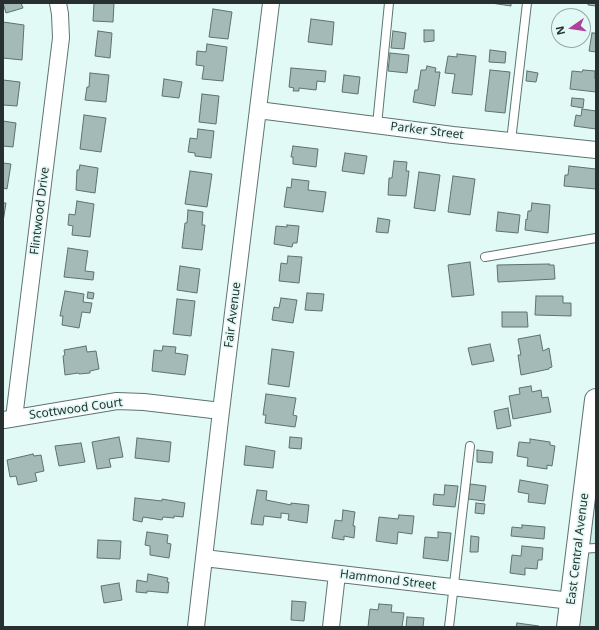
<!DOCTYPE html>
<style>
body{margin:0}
#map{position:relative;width:599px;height:630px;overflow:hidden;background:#e2faf6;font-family:"Noto Sans",sans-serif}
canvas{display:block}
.frame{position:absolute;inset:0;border:4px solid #27302f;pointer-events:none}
.north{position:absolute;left:551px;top:8px;width:40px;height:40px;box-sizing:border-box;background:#e2faf6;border:1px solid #97a9a6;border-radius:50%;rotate:257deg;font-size:11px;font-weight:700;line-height:16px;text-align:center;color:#27302f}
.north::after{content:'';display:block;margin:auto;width:14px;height:18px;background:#b2419d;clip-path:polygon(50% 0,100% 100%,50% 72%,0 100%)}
</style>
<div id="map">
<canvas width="599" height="630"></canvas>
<div class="frame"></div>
<div class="north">N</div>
</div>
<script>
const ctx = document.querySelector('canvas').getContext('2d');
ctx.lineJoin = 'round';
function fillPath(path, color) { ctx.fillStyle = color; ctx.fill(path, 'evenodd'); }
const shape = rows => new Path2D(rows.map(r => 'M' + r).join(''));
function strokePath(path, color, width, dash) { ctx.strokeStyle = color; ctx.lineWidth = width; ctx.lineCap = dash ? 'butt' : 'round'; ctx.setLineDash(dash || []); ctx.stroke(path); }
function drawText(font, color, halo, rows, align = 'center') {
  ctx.font = font + ' "Noto Sans",sans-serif'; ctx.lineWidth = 3.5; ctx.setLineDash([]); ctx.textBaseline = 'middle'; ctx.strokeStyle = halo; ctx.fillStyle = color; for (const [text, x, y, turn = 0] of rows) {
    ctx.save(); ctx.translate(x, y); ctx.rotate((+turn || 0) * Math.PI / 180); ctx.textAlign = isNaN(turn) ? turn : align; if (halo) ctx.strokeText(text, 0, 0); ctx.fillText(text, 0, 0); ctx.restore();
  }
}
const built = shape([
 [596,488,596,627,580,627]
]);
const building = shape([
 [3,3,21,3,23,8,6,13,3,3],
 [94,3,114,3,113,22,93,21,94,3],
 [491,3,511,3,511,6,491,3],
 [588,3,596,3,596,6,588,5,588,3],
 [213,9,232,12,228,39,209,37,213,9],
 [311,19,334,22,332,45,308,42,311,19],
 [3,22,24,25,22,60,3,58,3,22],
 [424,30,434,30,434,41,424,42,424,30],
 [98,31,112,33,110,58,95,56,98,31],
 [393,31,406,33,404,49,391,48,393,31],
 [592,33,596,33,596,52,589,51,592,33],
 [207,44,227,47,223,81,202,79,204,66,196,65,197,51,206,52,207,44],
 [490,50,506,52,505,63,489,62,490,50],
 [390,53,409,55,407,73,388,71,390,53],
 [457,54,476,56,472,95,452,93,455,74,445,73,448,56,457,57,457,54],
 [427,66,436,68,435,72,440,72,435,106,413,102,415,90,418,90,421,70,426,70,427,66],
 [291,68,326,71,325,82,317,81,316,90,299,88,299,91,293,91,294,88,289,87,291,68],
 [490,70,510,72,505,113,485,111,490,70],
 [583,70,595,71,595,79,596,79,596,92,570,89,572,71,582,72,583,70],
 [527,71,538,73,536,82,526,81,527,71],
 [90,73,109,75,106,102,85,100,87,87,89,87,90,73],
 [344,75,360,77,358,94,342,92,344,75],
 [164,79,182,82,179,98,162,96,164,79],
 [3,80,20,82,17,106,3,105,3,80],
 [202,94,219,96,216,124,199,122,202,94],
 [572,98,584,99,583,108,571,106,572,98],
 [582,109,596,111,596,129,574,126,576,115,581,116,582,109],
 [84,115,106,118,101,152,80,149,84,115],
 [3,121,16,123,13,147,3,146,3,121],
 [198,129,214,131,211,158,195,156,195,153,188,152,190,138,197,139,198,129],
 [293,146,318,149,316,167,293,164,293,157,291,157,293,146],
 [345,153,367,156,364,174,342,171,345,153],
 [394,161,407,162,406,171,409,171,406,196,388,195,389,178,392,178,394,161],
 [3,163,11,164,7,189,3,188,3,163],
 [80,165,98,168,95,193,76,190,77,170,79,170,80,165],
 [569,166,596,169,596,189,564,186,565,175,568,175,569,166],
 [190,171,212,174,207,207,185,204,190,171],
 [419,172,440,175,435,211,414,208,419,172],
 [453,176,475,179,470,215,448,212,453,176],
 [292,179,309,181,308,190,326,192,323,212,284,207,287,187,291,188,292,179],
 [77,201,94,204,90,237,72,235,73,226,68,225,69,214,75,215,77,201],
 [3,203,6,203,3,222,3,203],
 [532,203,550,205,548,233,525,230,526,219,527,220,528,211,531,211,532,203],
 [188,210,203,212,202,225,205,225,202,250,182,248,185,223,187,223,188,210],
 [498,212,520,215,518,233,496,231,498,212],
 [378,218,390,220,388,233,376,232,378,218],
 [287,225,299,226,297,243,293,243,292,247,274,244,276,226,287,227,287,225],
 [68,248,88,251,85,271,94,272,93,280,64,277,68,248],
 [288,256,302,257,299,283,279,281,281,263,287,264,288,256],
 [470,262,474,295,452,297,448,265,470,262],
 [549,264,549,265,554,265,555,279,498,282,497,265,549,264],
 [180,266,200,269,197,293,177,290,180,266],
 [65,291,84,294,83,302,92,303,90,313,82,312,79,328,62,325,63,316,60,316,65,291],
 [88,292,94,293,93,299,87,298,88,292],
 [307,293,324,294,322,311,305,310,307,293],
 [536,296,563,296,563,303,571,303,571,316,535,315,536,296],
 [281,298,297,300,293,323,272,320,274,307,279,308,281,298],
 [177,299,195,301,191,336,173,334,177,299],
 [502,312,527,312,528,327,502,327,502,312],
 [540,335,543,351,549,348,552,367,549,368,549,369,521,375,518,355,521,355,518,339,540,335],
 [490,344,494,361,472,365,468,348,490,344],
 [86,346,87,352,96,351,99,369,90,371,90,373,79,374,78,373,65,375,63,356,65,355,64,350,86,346],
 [163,346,176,347,175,353,188,355,185,375,152,371,154,350,162,351,163,346],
 [272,349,294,352,289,387,268,384,272,349],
 [531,386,532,392,541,390,542,398,548,397,551,412,513,419,509,396,520,394,519,388,531,386],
 [266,394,296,398,293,415,297,416,295,427,265,423,266,415,263,415,266,394],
 [508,408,511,426,497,429,494,411,508,408],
 [119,437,123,457,109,459,111,467,97,469,92,442,119,437],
 [290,437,302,438,301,449,289,448,290,437],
 [137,438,171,442,169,462,135,458,137,438],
 [530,439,550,442,550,445,555,446,552,466,547,465,547,469,527,466,528,458,517,456,519,442,530,443,530,439],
 [81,443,85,462,59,466,55,446,81,443],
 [246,446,275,451,273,468,244,465,246,446],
 [477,450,493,452,492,463,477,462,477,450],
 [33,454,34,456,41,455,44,471,35,473,37,481,18,485,16,476,10,477,7,460,33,454],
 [520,480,548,485,545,504,528,502,529,494,518,492,520,480],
 [470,484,486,486,484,501,468,499,470,484],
 [445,485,458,486,455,507,433,505,434,494,444,495,445,485],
 [257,490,267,491,266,500,291,505,291,503,309,505,307,523,288,520,289,514,281,513,281,518,264,516,263,525,251,524,257,490],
 [135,498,162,501,162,499,185,503,183,517,174,516,174,518,163,517,162,520,143,517,142,522,133,520,135,498],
 [476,503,485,504,484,514,475,513,476,503],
 [343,510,355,512,353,526,355,526,354,538,344,536,344,540,332,538,335,520,342,521,343,510],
 [399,515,414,516,412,534,398,532,397,544,376,541,379,517,398,519,399,515],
 [522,525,545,527,544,539,511,536,512,527,522,528,522,525],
 [147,532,168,535,167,543,171,544,169,558,150,555,150,546,145,545,147,532],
 [438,532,451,533,448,561,423,558,425,537,438,538,438,532],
 [471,536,479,537,478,552,470,552,471,536],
 [98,540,121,541,120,559,97,558,98,540],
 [522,546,543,548,542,560,538,560,537,569,525,568,525,575,510,573,512,555,521,556,522,546],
 [148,574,168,578,167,582,169,582,168,593,147,591,147,593,136,592,137,580,147,582,148,574],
 [119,583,122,600,104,603,101,586,119,583],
 [292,601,306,602,304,621,291,620,292,601],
 [379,604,392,605,391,612,404,613,402,627,368,627,370,609,378,610,379,604],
 [407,617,424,618,423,627,406,627,407,617],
 [517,623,539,626,539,627,516,627,517,623]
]);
const service = shape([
 [377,125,389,3],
 [511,141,527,3],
 [485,257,596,238],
 [579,549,596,548],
 [449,627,470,446]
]);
const minor = shape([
 [258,110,453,135,596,150],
 [14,418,61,38,60,14,58,3],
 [4,420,117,401,144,402,221,411],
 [204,558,571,601],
 [196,627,221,411,271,3],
 [331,627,337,574]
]);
const secondary = shape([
 [568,627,596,400]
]);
const streetNames = [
 ["Parker Street",427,131,7],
 ["Flintwood Drive",40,211,-83],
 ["Fair Avenue",233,315,-83],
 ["Scottwood Court",76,409,-8],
 ["East Central Avenue",578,549,-83],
 ["Hammond Street",388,580,7]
];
fillPath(built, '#ccede8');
fillPath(building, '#a4bab7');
strokePath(building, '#5d726f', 1);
strokePath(service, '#5e7370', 10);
strokePath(minor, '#5e7370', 18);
strokePath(secondary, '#5e7370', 24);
strokePath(service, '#fff', 8);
strokePath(minor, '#fff', 16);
strokePath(secondary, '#fff', 22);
drawText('12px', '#27302f', '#e2faf6', streetNames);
</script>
